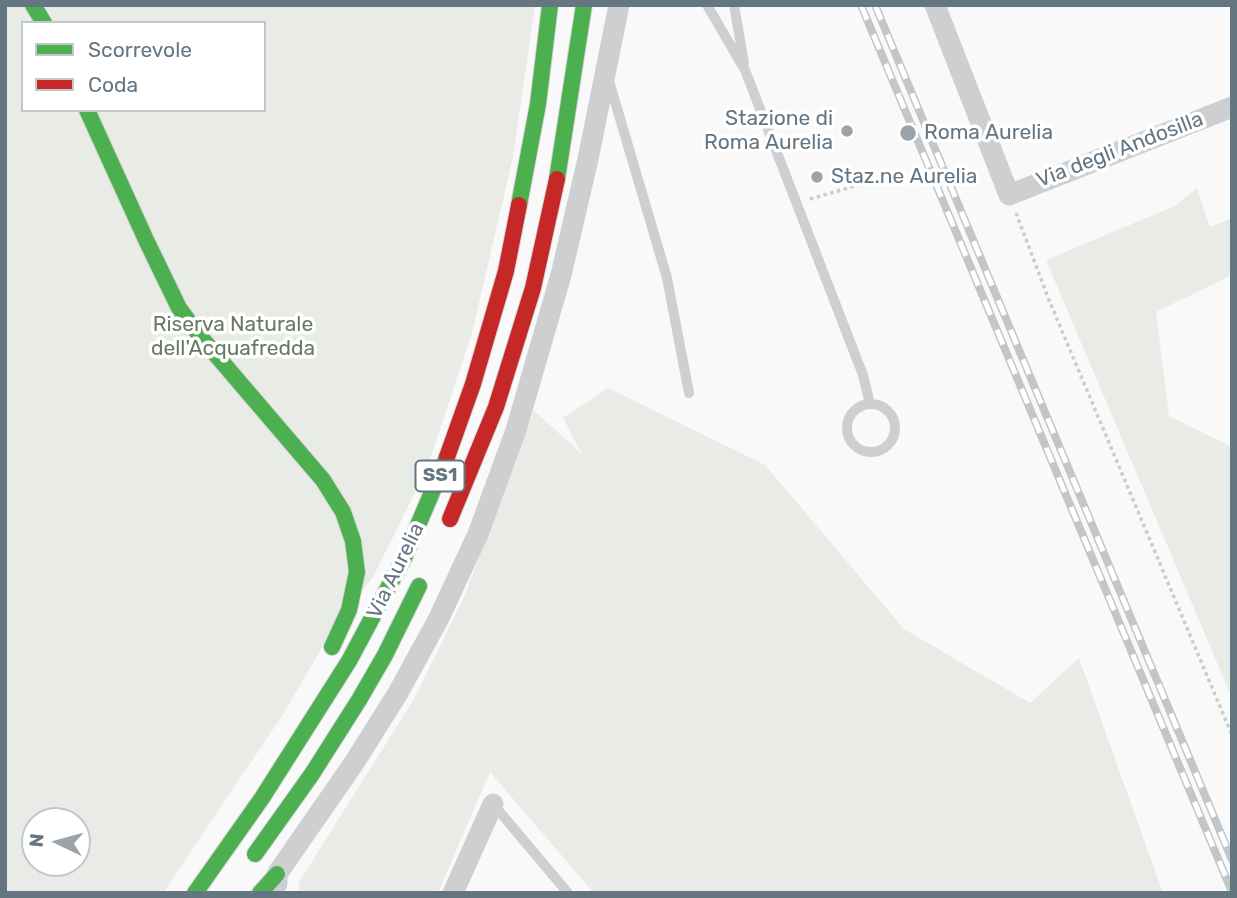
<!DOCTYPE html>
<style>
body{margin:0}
#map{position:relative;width:1237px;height:898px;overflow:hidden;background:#f9f9f9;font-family:Rubik,sans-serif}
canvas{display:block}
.frame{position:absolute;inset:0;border:7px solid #657683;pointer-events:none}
.legend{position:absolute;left:21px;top:21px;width:245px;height:91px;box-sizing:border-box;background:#fff;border:2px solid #c1c8cd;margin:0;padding:9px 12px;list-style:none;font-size:21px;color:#657683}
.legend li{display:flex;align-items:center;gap:14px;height:35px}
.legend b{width:35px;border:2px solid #c1c8cd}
.north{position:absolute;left:21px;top:807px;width:70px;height:70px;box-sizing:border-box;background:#fff;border:2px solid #c1c8cd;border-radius:50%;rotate:275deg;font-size:19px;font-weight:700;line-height:28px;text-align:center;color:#657683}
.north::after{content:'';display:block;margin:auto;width:24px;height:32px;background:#99a4ac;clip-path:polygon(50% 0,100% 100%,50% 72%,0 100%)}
</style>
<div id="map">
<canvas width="1237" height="898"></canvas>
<div class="frame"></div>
<ul class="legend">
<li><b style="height:9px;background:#4caf50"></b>Scorrevole</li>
<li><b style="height:9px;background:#c62828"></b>Coda</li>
</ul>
<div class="north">N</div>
</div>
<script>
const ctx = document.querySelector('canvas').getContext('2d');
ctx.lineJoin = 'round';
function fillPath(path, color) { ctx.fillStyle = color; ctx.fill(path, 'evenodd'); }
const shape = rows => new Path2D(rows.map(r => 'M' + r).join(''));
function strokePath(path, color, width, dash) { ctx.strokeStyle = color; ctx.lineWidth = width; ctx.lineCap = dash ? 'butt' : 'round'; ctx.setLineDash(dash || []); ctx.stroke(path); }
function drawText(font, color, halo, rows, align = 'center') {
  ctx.font = font + ' Rubik,sans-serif'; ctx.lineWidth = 7; ctx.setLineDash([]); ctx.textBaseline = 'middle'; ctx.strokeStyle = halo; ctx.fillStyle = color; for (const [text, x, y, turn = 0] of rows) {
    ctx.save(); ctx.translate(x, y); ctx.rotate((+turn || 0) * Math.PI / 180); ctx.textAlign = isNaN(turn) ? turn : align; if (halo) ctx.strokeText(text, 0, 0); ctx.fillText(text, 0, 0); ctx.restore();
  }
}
const green = shape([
 [5,5,535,5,513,157,472,333,427,468,373,577,331,632,282,716,163,893,5,893],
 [23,23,264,23,264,110,23,110],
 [35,821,77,821,77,863,35,863],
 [1197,188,1210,227,1232,218,1232,275,1156,312,1169,416,1232,447,1232,698,1046,260,1175,206],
 [608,388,765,465,904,629,1030,703,1079,658,1163,893,594,893,490,772,438,893,299,893,299,882,414,699,464,597,534,411,582,454,563,418]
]);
const path = shape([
 [810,199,869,182],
 [1016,213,1049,300,1232,735]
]);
const lane = shape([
 [707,5,745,70,863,375,870,404],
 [734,5,744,63],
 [609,81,667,278,689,393],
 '847 428a24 24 0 1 1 48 0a24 24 0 1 1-48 0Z',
 [493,804,568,893]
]);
const street = shape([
 [935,5,1009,195,1232,107],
 [277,884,277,874,354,763,398,693,439,618,478,534,516,430,561,275,588,159,619,5],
 [453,893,493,804]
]);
const fast = shape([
 [33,5,44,23],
 [87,110,147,242],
 [557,179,584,5],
 [519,205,538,104,550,5],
 [147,242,179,308,199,335,323,480,343,512,353,541,357,572,349,610,332,647],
 [255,854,312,774,359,700,385,655,419,586],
 [195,893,262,798,349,661,404,558,447,457],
 [260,893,277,874]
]);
const jam = shape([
 [447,457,473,384,506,271,519,205],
 [450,519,496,407,533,288,557,179]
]);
const rail = shape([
 [861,5,1232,892],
 [875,5,1232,860]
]);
const markers = [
 [847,131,7,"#99a4ac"],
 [908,133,9,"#99a4ac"],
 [817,177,7,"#99a4ac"]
];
const shields = [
 [440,476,49]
];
const shieldNames = [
 ["SS1",440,476]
];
const poiNames = [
 ["Stazione di",833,119,"right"],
 ["Roma Aurelia",833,143,"right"],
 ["Roma Aurelia",924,133],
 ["Staz.ne Aurelia",831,177]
];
const streetNames = [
 ["Via degli Andosilla",1120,150,-21],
 ["Via Aurelia",396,571,-64]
];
const parkNames = [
 ["Riserva Naturale",233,325],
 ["dell'Acquafredda",233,349]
];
fillPath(green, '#e8ebe6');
strokePath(fast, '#d5d6d7', 18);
strokePath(jam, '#d5d6d7', 18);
strokePath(path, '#cbcccd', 3.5, [3.5, 3.5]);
strokePath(lane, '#cecfd0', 10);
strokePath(street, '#cecfd0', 21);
strokePath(fast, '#4caf50', 16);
strokePath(jam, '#c62828', 16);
strokePath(rail, '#c3c5c6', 8);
strokePath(rail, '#fff', 5, [16]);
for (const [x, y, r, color] of markers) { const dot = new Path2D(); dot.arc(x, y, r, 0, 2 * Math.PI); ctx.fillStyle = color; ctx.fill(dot); strokePath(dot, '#fff', 2.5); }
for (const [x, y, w] of shields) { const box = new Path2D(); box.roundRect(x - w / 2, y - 15.5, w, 31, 5); ctx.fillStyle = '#fff'; ctx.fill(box); strokePath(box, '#657683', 2); }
drawText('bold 19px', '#657683', null, shieldNames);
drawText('21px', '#657683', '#fff', poiNames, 'left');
drawText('21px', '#657683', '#fff', streetNames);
drawText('21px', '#687a64', '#fff', parkNames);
</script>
